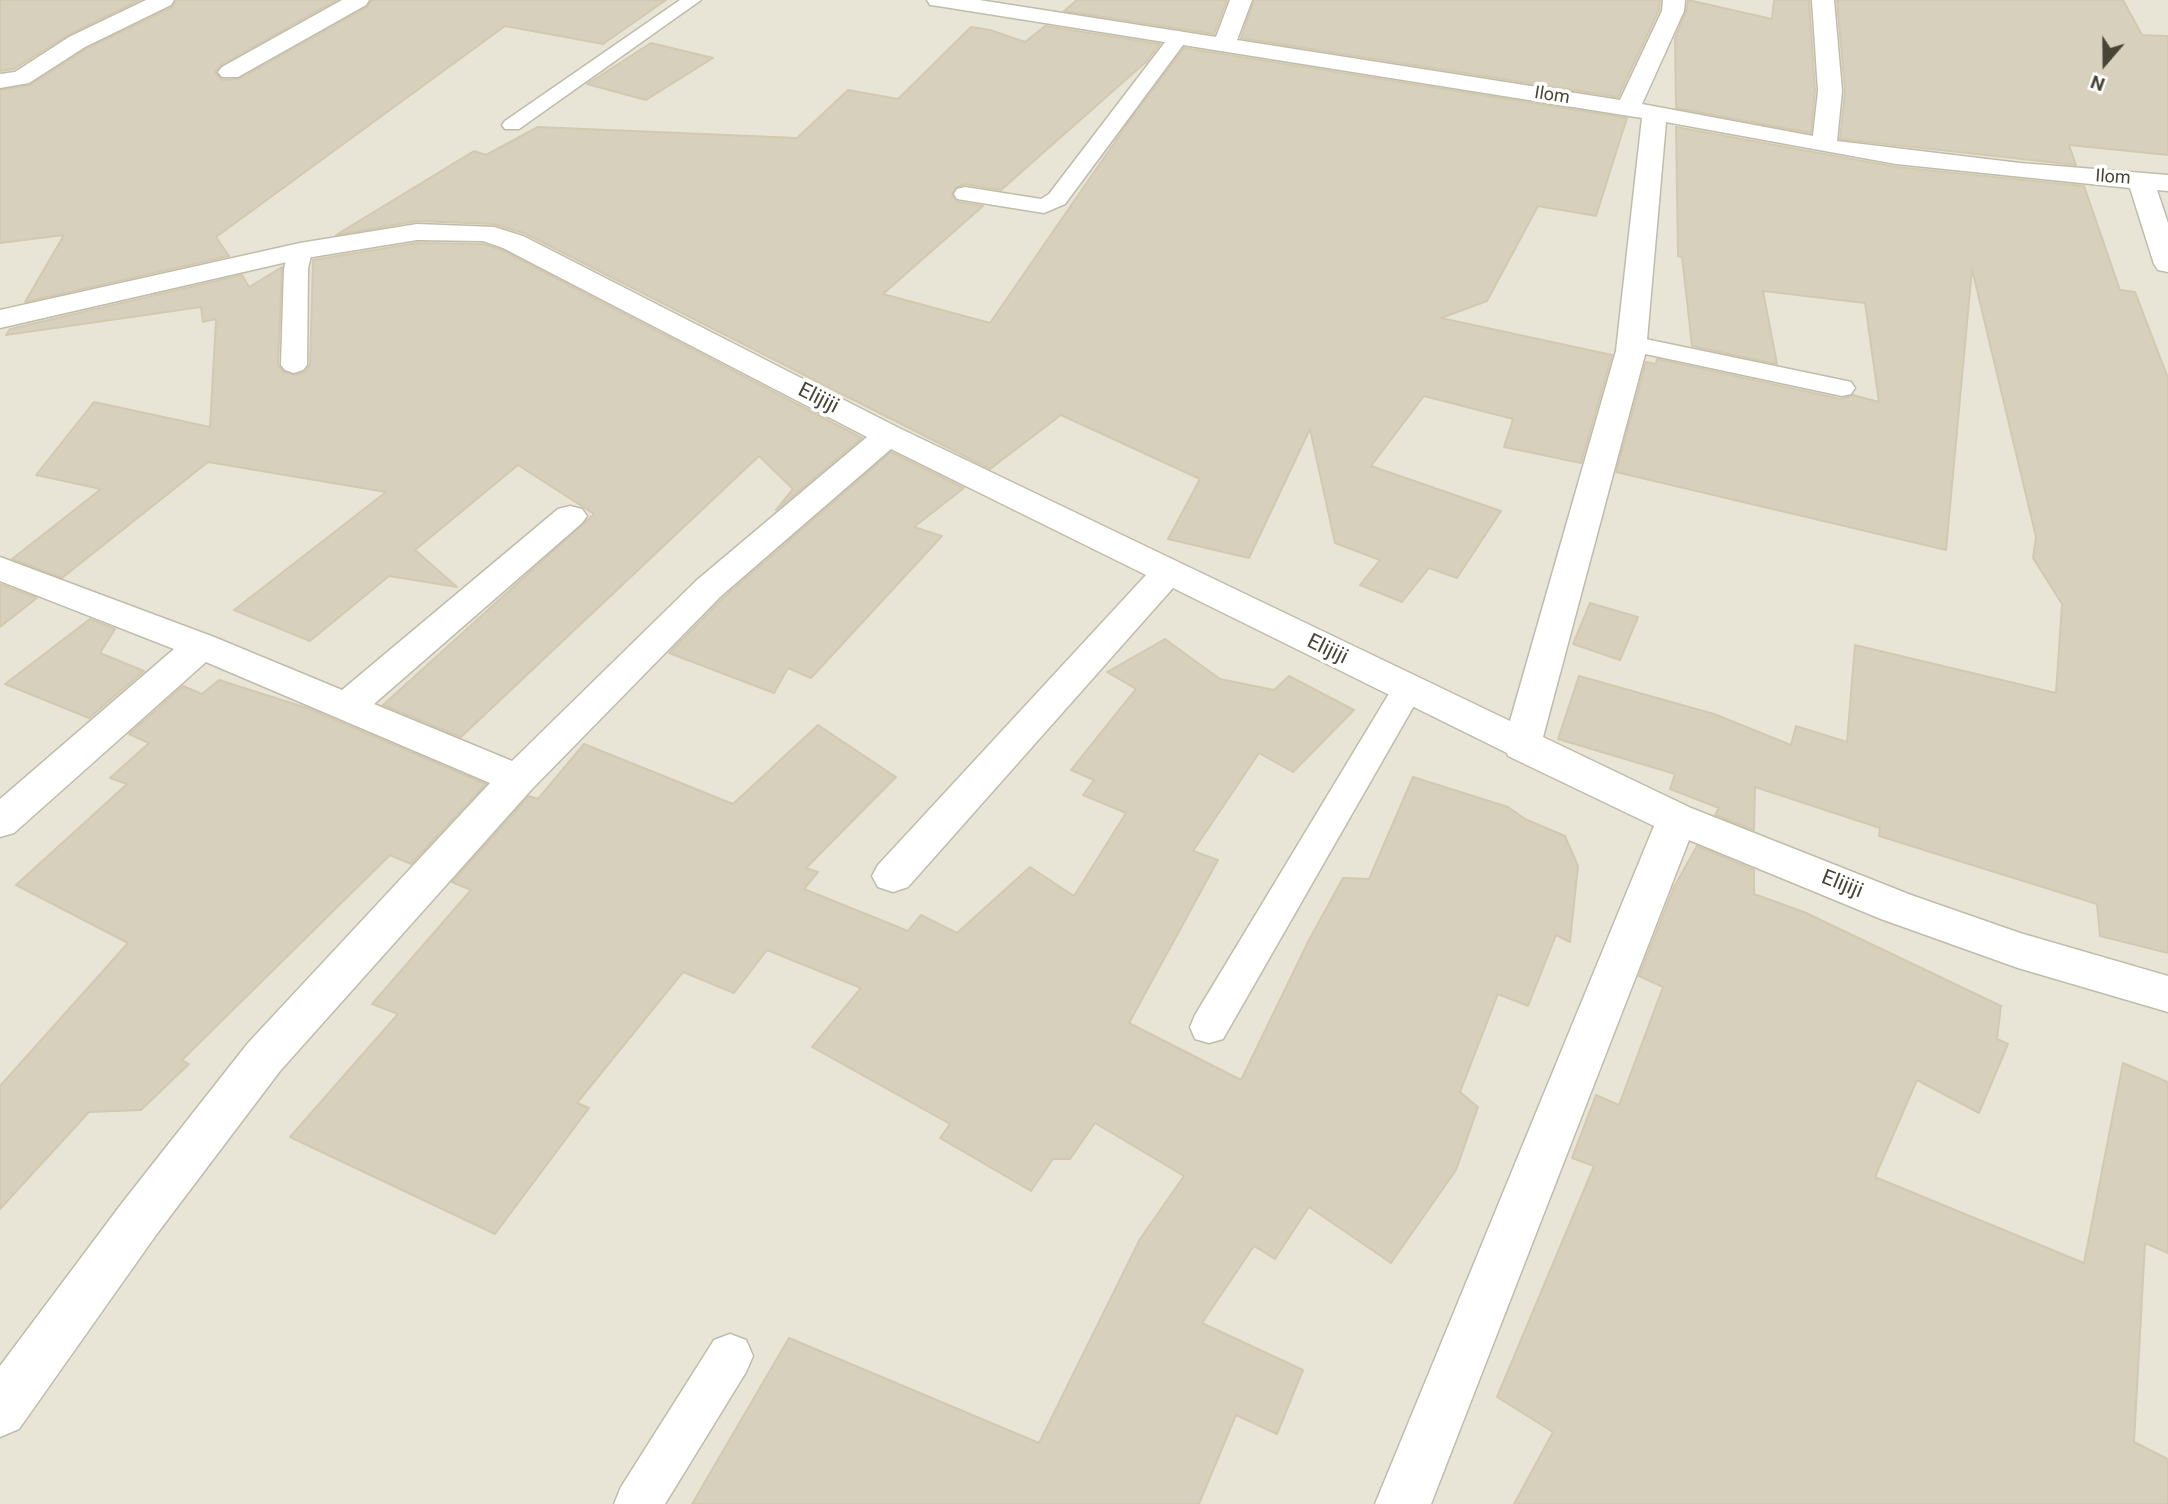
<!DOCTYPE html>
<style>
body{margin:0}
#map{position:relative;width:2168px;height:1504px;overflow:hidden;background:#f5f2e8;font-family:Roboto,sans-serif}
canvas{display:block}
.north{position:absolute;left:2070px;top:28px;width:70px;height:70px;-webkit-text-stroke:5px #fff;paint-order:stroke;rotate:200deg;font-size:19px;font-weight:700;line-height:28px;text-align:center;color:#484436}
.north::after{content:'';display:block;margin:auto;width:24px;height:32px;background:#484436;clip-path:polygon(50% 0,100% 100%,50% 72%,0 100%)}
</style>
<div id="map">
<canvas width="2168" height="1504"></canvas>
<div class="north">N</div>
</div>
<script>
const ctx = document.querySelector('canvas').getContext('2d');
ctx.lineJoin = 'round';
function fillPath(path, color) { ctx.fillStyle = color; ctx.fill(path, 'evenodd'); }
const shape = rows => new Path2D(rows.map(r => 'M' + r).join(''));
function strokePath(path, color, width, dash) { ctx.strokeStyle = color; ctx.lineWidth = width; ctx.lineCap = dash ? 'butt' : 'round'; ctx.setLineDash(dash || []); ctx.stroke(path); }
function drawText(font, color, halo, rows, align = 'center') {
  ctx.font = font + ' Roboto,sans-serif'; ctx.lineWidth = 7; ctx.setLineDash([]); ctx.textBaseline = 'middle'; ctx.strokeStyle = halo; ctx.fillStyle = color; for (const [text, x, y, turn = 0] of rows) {
    ctx.save(); ctx.translate(x, y); ctx.rotate((+turn || 0) * Math.PI / 180); ctx.textAlign = isNaN(turn) ? turn : align; if (halo) ctx.strokeText(text, 0, 0); ctx.fillText(text, 0, 0); ctx.restore();
  }
}
const residential = shape([
 [0,0,2168,0,2168,1504,0,1504]
]);
const building = shape([
 [0,0,140,0,68,35,14,69,0,71,0,0],
 [177,0,337,0,221,65,215,72,222,80,239,79,367,7,372,0,666,0,603,44,505,26,216,237,229,256,25,302,64,235,0,243,0,90,30,85,86,49,172,7,177,0],
 [1077,0,1227,0,1214,34,1064,11,1077,0],
 [1254,0,1660,0,1659,10,1618,97,1241,38,1254,0],
 [1688,0,1772,19,1774,0,1809,0,1815,91,1811,133,1676,108,1675,38,1686,12,1688,0],
 [1837,0,2123,0,2142,35,2168,36,2168,155,2069,145,2076,165,1840,139,1845,91,1837,0],
 [1045,26,1160,44,1147,61,1001,190,965,184,955,188,952,195,957,202,983,206,883,294,990,323,1130,120,1184,48,1627,118,1596,216,1538,206,1487,301,1441,318,1612,355,1581,463,1504,447,1513,419,1424,396,1371,466,1501,511,1457,578,1429,568,1402,602,1360,585,1380,560,1335,543,1310,429,1249,558,1168,539,1200,479,1061,415,990,469,524,233,494,224,417,221,336,235,474,151,486,155,538,127,797,138,848,90,898,99,971,27,990,30,1025,42,1045,26],
 [651,43,713,58,646,100,587,84,651,43],
 [1676,127,1896,167,2084,186,2120,290,2135,292,2168,378,2168,953,2100,936,2097,904,1879,836,1880,828,1755,787,1754,830,1715,815,1719,808,1670,789,1675,774,1558,739,1579,676,1714,714,1791,745,1796,726,1847,742,1855,645,2056,693,2062,604,2033,558,2036,537,1972,269,1946,550,1616,472,1646,362,1656,364,1657,359,1841,399,1853,395,1879,402,1865,303,1763,291,1777,364,1692,346,1682,257,1678,256,1676,127],
 [417,243,483,244,502,250,862,438,776,510,793,489,759,456,461,737,383,705,594,514,518,465,415,550,457,587,389,576,310,641,234,610,386,492,208,462,62,578,12,559,101,489,36,475,94,402,210,427,216,319,203,322,201,307,6,335,10,329,242,275,249,287,282,267,278,365,284,372,295,375,305,372,310,365,313,260,417,243],
 [891,452,964,488,914,527,942,536,811,678,788,668,774,693,669,653,723,598,891,452],
 [0,584,37,598,0,627,0,584],
 [1590,603,1638,617,1620,660,1573,644,1590,603],
 [90,619,115,629,100,653,144,671,89,718,5,684,90,619],
 [1165,639,1220,679,1274,690,1289,676,1354,710,1293,772,1259,753,1193,851,1218,860,1129,1023,1241,1080,1309,940,1343,878,1369,879,1413,777,1508,807,1525,819,1565,836,1578,866,1570,942,1556,935,1528,1006,1498,994,1460,1092,1478,1107,1456,1170,1391,1263,1309,1207,1275,1259,1254,1246,1202,1323,1303,1370,1277,1434,1236,1415,1199,1504,692,1504,789,1338,1039,1443,1140,1239,1184,1176,1095,1123,1070,1159,1053,1159,1031,1191,940,1138,950,1124,812,1047,861,988,767,950,734,993,683,972,577,1103,589,1108,495,1234,290,1137,398,1014,372,1004,471,890,452,882,529,796,538,799,584,744,733,804,818,725,896,777,806,868,818,872,804,889,908,931,921,915,957,933,1030,867,1074,896,1126,813,1083,795,1094,780,1071,770,1136,689,1107,672,1165,639],
 [219,680,307,708,486,784,411,864,390,855,182,1060,189,1064,141,1110,89,1112,0,1209,0,1086,128,943,16,885,127,784,110,778,149,743,129,734,183,686,202,694,219,680],
 [1697,846,1754,870,1754,894,1804,912,2001,1006,1997,1039,2008,1044,1979,1113,1917,1080,1875,1177,2084,1263,2123,1063,2168,1082,2168,1253,2145,1243,2134,1442,2168,1459,2168,1504,1514,1504,1553,1432,1497,1397,1594,1166,1572,1158,1596,1095,1619,1105,1663,987,1639,976,1674,887,1697,846]
]);
const lane = shape([
 [680,0,701,0,519,129,505,129,502,125,505,121,680,0],
 [1179,31,1189,37,1065,204,1044,213,957,199,954,194,957,189,965,187,1041,199,1049,194,1172,33,1179,31],
 [300,244,308,246,312,251,308,269,307,365,303,370,294,373,285,370,281,365,284,269,288,251,292,246,300,244],
 [1631,336,1842,380,1851,382,1855,388,1851,394,1842,396,1622,349,1618,344,1622,339,1631,336],
 [1407,679,1418,682,1423,690,1223,1039,1209,1043,1195,1039,1190,1027,1195,1015,1396,682,1407,679],
 [730,1334,746,1340,753,1356,746,1372,665,1504,614,1504,621,1487,714,1340,730,1334]
]);
const street = shape([
 [146,0,174,0,171,5,85,47,29,83,0,88,0,74,15,72,69,37,146,0],
 [342,0,369,0,366,5,238,77,222,77,218,72,222,67,342,0],
 [927,0,979,0,1216,37,1230,0,1252,0,1237,40,1620,100,1662,11,1663,0,1685,0,1684,11,1642,104,1813,136,1818,91,1812,0,1834,0,1842,91,1837,141,2020,163,2168,175,2168,191,2157,190,2168,223,2168,272,2158,270,2154,264,2130,188,1896,164,1666,122,1646,351,1543,737,1691,808,1911,895,2020,933,2168,976,2168,1012,2018,968,1881,919,1689,840,1431,1504,1375,1504,1654,826,1508,756,1507,753,1173,588,908,887,893,892,878,887,872,876,878,865,1146,575,891,449,721,596,532,789,280,1071,156,1235,19,1429,0,1437,0,1366,122,1203,248,1043,490,783,206,662,14,833,0,837,0,799,174,649,0,581,0,557,214,637,342,690,558,509,570,506,582,509,587,516,582,523,374,704,512,761,697,580,867,437,503,248,483,241,417,240,300,259,0,328,0,310,300,243,417,224,494,227,523,236,899,428,1510,721,1616,351,1642,118,938,6,930,5,927,0]
]);
const farStreetnames = [
 ["Ilom",1552,96,9],
 ["Ilom",2113,178,4]
];
const streetNames = [
 ["Elijiji",818,399,27],
 ["Elijiji",1327,650,26],
 ["Elijiji",1842,885,22]
];
fillPath(residential, '#e9e5d6');
fillPath(building, '#d7d0bd');
strokePath(building, '#d2c9b0', 2);
strokePath(lane, '#c0bcaa', 3);
strokePath(street, '#c0bcaa', 3);
fillPath(lane, '#fff');
fillPath(street, '#fff');
drawText('18px', '#484436', '#fff', farStreetnames);
drawText('21px', '#484436', '#fff', streetNames);
</script>
